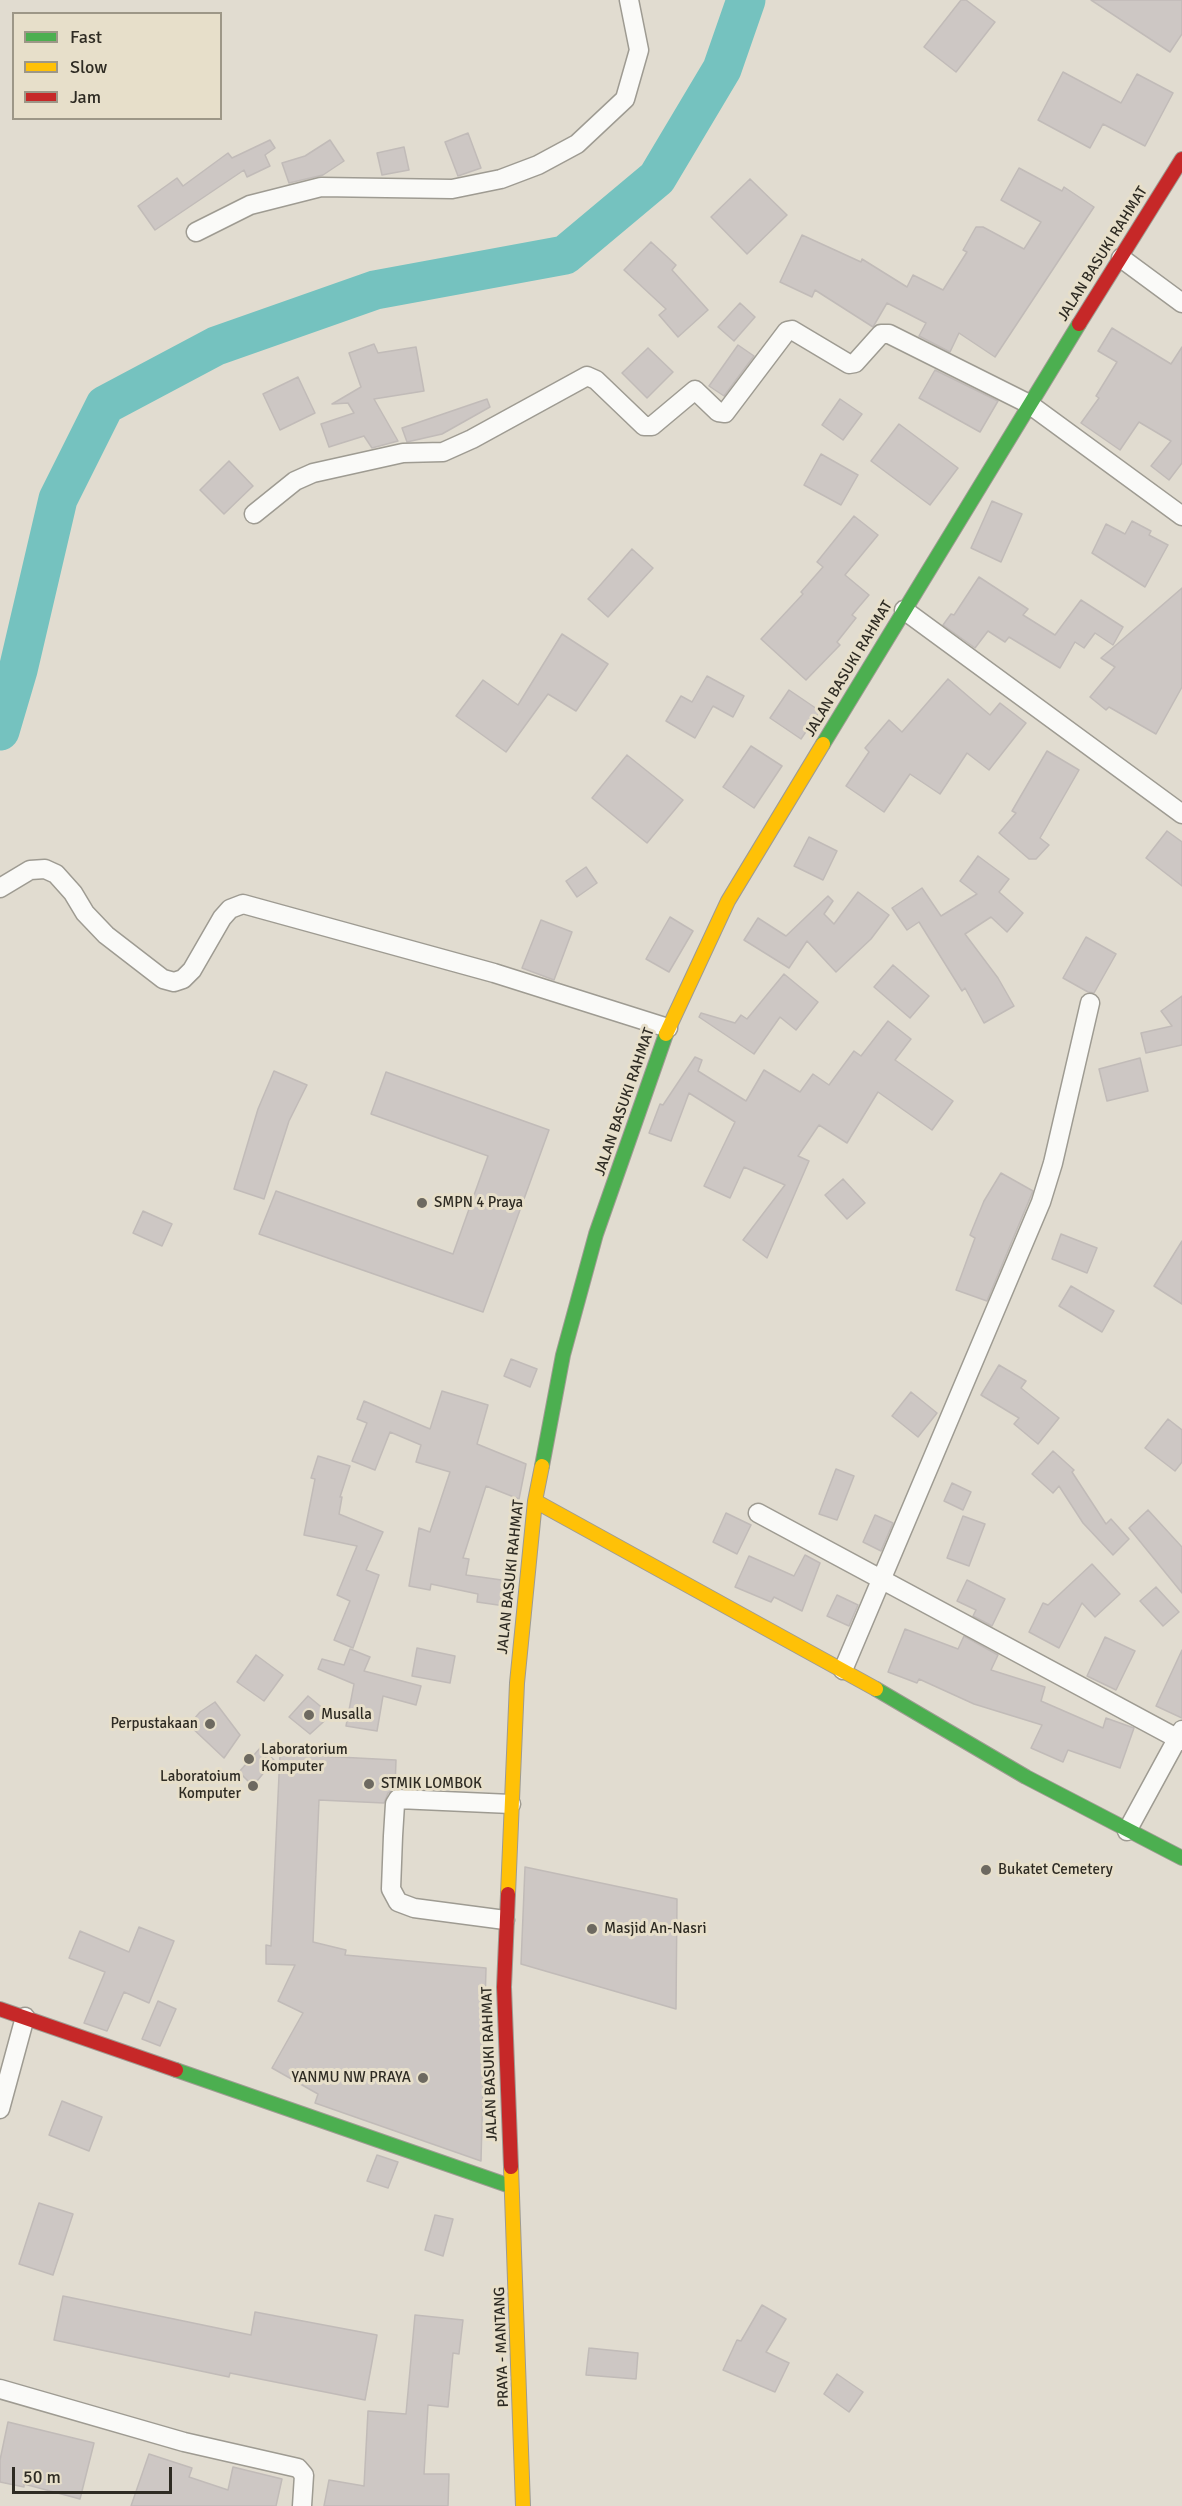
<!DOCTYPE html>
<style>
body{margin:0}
#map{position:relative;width:1182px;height:2506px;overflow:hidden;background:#e1dcd0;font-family:Signika,sans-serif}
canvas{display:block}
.legend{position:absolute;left:12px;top:12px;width:210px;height:108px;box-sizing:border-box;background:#e7dfca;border:2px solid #9d9787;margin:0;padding:8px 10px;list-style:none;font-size:18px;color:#2e2b23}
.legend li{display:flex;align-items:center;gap:12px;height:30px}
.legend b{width:30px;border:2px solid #9d9787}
.scale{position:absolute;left:12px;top:2467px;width:160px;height:27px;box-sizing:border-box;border:3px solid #2e2b23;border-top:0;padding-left:8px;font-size:18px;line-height:21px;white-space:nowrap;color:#2e2b23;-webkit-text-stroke:4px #e7dfca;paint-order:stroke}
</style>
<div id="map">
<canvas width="1182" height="2506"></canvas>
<ul class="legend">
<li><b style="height:8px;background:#4caf50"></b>Fast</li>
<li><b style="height:8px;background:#ffc107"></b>Slow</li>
<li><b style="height:8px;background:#c62828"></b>Jam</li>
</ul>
<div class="scale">50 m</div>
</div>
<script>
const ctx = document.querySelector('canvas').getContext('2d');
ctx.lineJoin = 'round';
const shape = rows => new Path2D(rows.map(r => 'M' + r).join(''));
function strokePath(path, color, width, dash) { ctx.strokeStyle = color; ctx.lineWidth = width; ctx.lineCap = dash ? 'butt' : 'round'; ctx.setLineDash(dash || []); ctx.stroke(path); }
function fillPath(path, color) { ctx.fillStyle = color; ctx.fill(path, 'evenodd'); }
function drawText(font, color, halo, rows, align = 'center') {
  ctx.font = font + ' Signika,sans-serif'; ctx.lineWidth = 6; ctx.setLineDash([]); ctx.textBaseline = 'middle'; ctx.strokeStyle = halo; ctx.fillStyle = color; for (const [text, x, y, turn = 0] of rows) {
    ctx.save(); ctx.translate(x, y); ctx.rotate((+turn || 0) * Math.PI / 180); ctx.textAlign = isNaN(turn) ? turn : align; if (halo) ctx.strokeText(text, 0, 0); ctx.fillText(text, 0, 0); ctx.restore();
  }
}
const river = shape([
 [0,731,18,670,58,499,105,405,216,346,375,290,565,255,657,178,722,69,746,0]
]);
const building = shape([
 [961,0,966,0,995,22,956,72,924,47,961,0],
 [1091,0,1182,0,1182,34,1170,52,1091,0],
 [1063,72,1121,103,1137,74,1173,93,1145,146,1103,124,1090,148,1038,120,1063,72],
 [468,133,481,168,458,176,445,142,468,133],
 [270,140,275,148,265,155,270,166,247,177,244,170,155,230,138,206,177,178,183,186,228,153,232,158,270,140],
 [330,140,344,161,323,175,289,183,282,163,305,156,330,140],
 [404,147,409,170,382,175,377,153,404,147],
 [1019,168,1062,191,1064,187,1094,207,995,357,959,333,950,352,919,336,926,323,887,303,873,327,815,290,812,297,780,282,802,235,861,262,862,259,907,287,913,275,943,290,967,252,963,250,976,227,983,227,1024,249,1041,222,1001,200,1019,168],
 [750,179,787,215,747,254,711,217,750,179],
 [651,242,676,265,672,270,708,310,678,337,659,315,666,309,624,270,651,242],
 [740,303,755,317,734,341,718,327,740,303],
 [1112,328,1171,364,1182,347,1182,463,1169,480,1151,466,1171,441,1139,422,1120,450,1081,423,1099,398,1096,396,1117,362,1098,351,1112,328],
 [374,344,378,353,416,347,424,391,374,399,398,441,372,448,364,436,329,447,321,424,354,413,348,403,332,404,361,387,349,353,374,344],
 [738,345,754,356,724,396,709,386,738,345],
 [648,348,673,372,647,398,622,373,648,348],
 [935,370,998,401,980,432,919,398,935,370],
 [298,377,315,413,280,430,263,394,298,377],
 [487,399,490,407,442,434,407,442,402,428,487,399],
 [840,399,862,414,843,440,822,425,840,399],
 [899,424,958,468,930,505,871,461,899,424],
 [821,454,858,475,841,505,804,485,821,454],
 [229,461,253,486,224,514,200,490,229,461],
 [992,501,1022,514,1001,562,971,548,992,501],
 [854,516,878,535,845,575,869,595,852,615,856,618,837,642,840,645,806,680,761,639,803,594,801,592,823,567,817,562,854,516],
 [1132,521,1151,531,1149,535,1168,545,1145,587,1092,553,1106,524,1125,534,1132,521],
 [632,549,653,568,608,617,588,599,632,549],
 [979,577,1028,609,1023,615,1055,635,1081,600,1123,627,1113,645,1095,633,1084,648,1075,642,1060,668,1009,637,1005,642,988,631,975,648,943,625,951,614,954,615,979,577],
 [1182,588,1182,687,1156,734,1109,707,1106,710,1090,697,1115,667,1101,658,1182,588],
 [562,634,608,664,576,711,548,694,506,752,456,716,483,680,518,705,562,634],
 [707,676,744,696,733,717,713,706,695,738,666,721,681,696,692,702,707,676],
 [948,679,990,715,1000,703,1026,723,989,770,967,753,940,794,910,774,884,812,846,786,869,752,865,748,889,720,902,732,948,679],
 [789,690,820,711,801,739,770,718,789,690],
 [751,746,782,766,754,808,723,787,751,746],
 [1047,751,1079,770,1040,838,1049,845,1036,859,1029,859,999,833,1016,813,1012,811,1047,751],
 [627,755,683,800,647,843,592,798,627,755],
 [1167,831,1182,842,1182,886,1146,858,1167,831],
 [809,837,837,851,823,880,794,866,809,837],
 [978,856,1009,879,999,892,1023,913,1007,932,991,917,965,934,998,978,1014,1006,984,1023,965,988,962,991,919,922,907,930,892,908,922,888,941,916,977,894,960,881,978,856],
 [586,867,597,883,577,897,566,881,586,867],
 [858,892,889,915,871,939,836,972,807,941,789,968,744,940,758,918,786,936,828,896,833,901,824,914,834,924,858,892],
 [670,917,693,931,669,972,646,959,670,917],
 [541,920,572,932,554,980,522,968,541,920],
 [1086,937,1116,954,1094,993,1088,992,1063,978,1086,937],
 [893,965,929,996,910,1018,874,987,893,965],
 [784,974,818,1002,796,1030,780,1017,754,1054,699,1017,701,1013,735,1023,741,1015,747,1019,784,974],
 [1182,996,1182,1045,1146,1053,1141,1033,1172,1026,1161,1011,1182,996],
 [888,1021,911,1039,895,1060,953,1101,932,1130,878,1092,847,1143,819,1125,798,1156,809,1161,767,1258,743,1240,785,1185,744,1167,730,1198,704,1186,735,1122,689,1093,671,1141,649,1133,660,1104,663,1105,695,1057,702,1060,698,1071,746,1101,764,1070,800,1092,813,1074,829,1085,854,1051,861,1056,888,1021],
 [1140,1058,1148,1091,1107,1101,1099,1069,1140,1058],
 [274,1071,307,1085,289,1121,264,1199,234,1189,258,1109,274,1071],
 [386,1072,549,1130,483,1312,259,1234,276,1191,453,1254,488,1156,371,1114,386,1072],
 [1001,1173,1033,1191,987,1301,956,1290,975,1238,970,1235,984,1201,1001,1173],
 [843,1179,865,1203,847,1219,825,1195,843,1179],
 [143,1211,172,1224,162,1246,133,1233,143,1211],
 [1061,1234,1097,1248,1087,1273,1052,1259,1061,1234],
 [1182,1241,1182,1304,1154,1286,1182,1241],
 [1071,1286,1114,1311,1102,1332,1059,1306,1071,1286],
 [511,1359,537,1369,530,1387,504,1376,511,1359],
 [999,1365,1026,1381,1021,1388,1059,1418,1038,1444,1014,1424,1019,1418,981,1395,999,1365],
 [442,1391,488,1405,477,1444,526,1464,519,1499,486,1486,463,1558,469,1559,466,1575,509,1581,505,1606,477,1602,478,1594,431,1584,430,1590,409,1586,419,1528,430,1532,450,1472,416,1462,421,1445,390,1432,375,1470,352,1461,367,1423,357,1419,364,1401,430,1429,442,1391],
 [911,1392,937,1413,918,1437,892,1416,911,1392],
 [1168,1419,1182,1430,1182,1462,1175,1471,1145,1448,1168,1419],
 [1053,1451,1074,1470,1072,1472,1106,1524,1111,1519,1129,1539,1113,1555,1083,1523,1059,1486,1053,1493,1032,1474,1053,1451],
 [318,1456,350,1466,340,1497,342,1497,339,1514,383,1532,366,1570,379,1575,353,1648,334,1640,350,1601,337,1595,357,1546,304,1535,315,1479,311,1478,318,1456],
 [836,1469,854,1476,837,1520,819,1514,836,1469],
 [952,1483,971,1492,963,1510,944,1501,952,1483],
 [1148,1510,1182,1547,1182,1593,1129,1528,1148,1510],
 [726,1513,751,1525,737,1554,713,1542,726,1513],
 [875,1515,893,1523,881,1551,863,1542,875,1515],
 [963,1516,985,1524,969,1566,947,1558,963,1516],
 [805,1555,820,1563,802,1611,774,1597,771,1602,735,1587,749,1556,794,1576,805,1555],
 [1092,1564,1120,1594,1095,1617,1082,1603,1059,1648,1029,1632,1043,1603,1048,1605,1092,1564],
 [967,1580,1005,1599,992,1626,973,1616,976,1610,957,1601,967,1580],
 [1156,1587,1179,1612,1163,1626,1140,1601,1156,1587],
 [837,1595,858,1605,849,1626,827,1616,837,1595],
 [905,1629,958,1649,964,1636,998,1655,991,1670,1045,1687,1041,1701,1103,1728,1106,1718,1134,1728,1120,1768,1068,1750,1063,1762,1031,1748,1042,1725,974,1704,919,1679,917,1683,888,1672,905,1629],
 [1105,1637,1135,1651,1116,1690,1087,1676,1105,1637],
 [417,1648,455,1656,450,1683,412,1676,417,1648],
 [350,1649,370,1657,364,1671,421,1686,416,1705,383,1696,377,1731,346,1726,354,1684,318,1669,322,1659,344,1665,350,1649],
 [1182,1650,1182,1718,1156,1706,1182,1650],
 [256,1655,283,1675,264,1701,237,1682,256,1655],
 [308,1696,331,1715,310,1734,289,1717,308,1696],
 [215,1702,240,1735,224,1758,189,1725,200,1712,215,1702],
 [261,1747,274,1760,253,1786,239,1772,261,1747],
 [280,1754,396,1760,395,1789,388,1793,384,1803,319,1800,313,1942,346,1950,345,1955,486,1968,481,2161,315,2103,318,2094,272,2068,303,2013,278,2001,295,1965,266,1964,266,1945,271,1946,280,1754],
 [525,1867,677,1899,676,2009,521,1964,525,1867],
 [139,1927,174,1941,149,2003,124,1992,107,2031,84,2023,105,1972,69,1958,80,1931,129,1952,139,1927],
 [158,2001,176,2009,160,2046,142,2039,158,2001],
 [62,2101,102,2117,89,2151,49,2135,62,2101],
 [377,2155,398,2162,388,2188,367,2181,377,2155],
 [39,2203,73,2214,53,2275,19,2264,39,2203],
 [435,2215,453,2219,443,2256,425,2250,435,2215],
 [63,2296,251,2335,255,2312,377,2335,365,2400,230,2373,229,2377,54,2340,63,2296],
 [762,2305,786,2319,766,2352,789,2363,775,2392,723,2370,737,2340,741,2341,762,2305],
 [415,2315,463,2320,459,2354,453,2353,448,2407,428,2405,424,2474,449,2474,448,2506,324,2506,329,2480,364,2486,368,2411,406,2414,415,2315],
 [589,2348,638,2353,636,2379,586,2375,589,2348],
 [837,2374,863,2392,849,2412,824,2394,837,2374],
 [8,2422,94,2443,80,2499,24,2484,24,2487,0,2482,0,2460,8,2422],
 [149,2454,192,2468,189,2477,228,2490,233,2467,282,2479,276,2506,131,2506,149,2454]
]);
const street = shape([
 [196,232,250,205,321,187,452,189,501,179,538,165,577,144,625,99,639,50,629,0],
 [1121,258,1182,303],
 [254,514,295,481,313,473,403,453,443,452,472,439,587,376,596,380,644,426,652,426,695,390,718,412,725,413,787,331,792,330,849,364,855,363,881,334,889,334,1029,404,1182,516],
 [904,610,1182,814],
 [0,888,30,870,45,869,56,874,73,893,85,913,106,935,163,979,174,982,183,979,192,970,222,918,230,909,243,904,494,973,668,1028],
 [758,1513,1182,1741],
 [843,1670,1041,1202,1053,1163,1090,1003],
 [1127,1831,1182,1730],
 [505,1920,414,1908,398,1902,391,1889,393,1836,395,1804,398,1799,511,1804],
 [0,2109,25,2017],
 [0,2389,184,2442,298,2468,304,2475,302,2506]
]);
const fast = shape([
 [823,744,1079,324],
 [542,1466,563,1355,596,1234,666,1034],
 [876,1689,1026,1777,1182,1858],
 [176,2070,510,2186]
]);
const slow = shape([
 [666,1034,728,901,823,744],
 [535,1501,876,1689],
 [508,1894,517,1683,535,1501,542,1466],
 [511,2167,523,2506]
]);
const jam = shape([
 [1079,324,1182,159],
 [508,1894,504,1987,511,2167],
 [0,2009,176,2070]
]);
const markers = [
 [422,1203,6,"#6d6960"],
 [309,1715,6,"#6d6960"],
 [210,1724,6,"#6d6960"],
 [249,1759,6,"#6d6960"],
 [369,1784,6,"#6d6960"],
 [253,1786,6,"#6d6960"],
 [986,1870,6,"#6d6960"],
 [592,1929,6,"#6d6960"],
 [423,2078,6,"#6d6960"]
];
const streetNames = [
 ["JALAN BASUKI RAHMAT",1103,254,-58],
 ["JALAN BASUKI RAHMAT",849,669,-59],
 ["JALAN BASUKI RAHMAT",625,1102,-71],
 ["JALAN BASUKI RAHMAT",511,1577,-84],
 ["JALAN BASUKI RAHMAT",490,2064,-92],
 ["PRAYA - MANTANG",502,2347,-92]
];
const poiNames = [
 ["SMPN 4 Praya",434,1203],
 ["Musalla",321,1715],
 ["Perpustakaan",198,1724,"right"],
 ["Laboratorium",261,1750],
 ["Komputer",261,1767],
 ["Laboratoium",241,1777,"right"],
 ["Komputer",241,1794,"right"],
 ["STMIK LOMBOK",381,1784],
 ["Bukatet Cemetery",998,1870],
 ["Masjid An-Nasri",604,1929],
 ["YANMU NW PRAYA",411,2078,"right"]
];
strokePath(river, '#75c2bf', 39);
fillPath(building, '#cdc7c4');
strokePath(building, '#c1bbb8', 1.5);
strokePath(street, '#9e9b92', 21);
strokePath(fast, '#9e9b92', 16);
strokePath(slow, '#9e9b92', 16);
strokePath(jam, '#9e9b92', 16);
strokePath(street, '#fafaf8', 18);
strokePath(fast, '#4caf50', 14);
strokePath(slow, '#ffc107', 14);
strokePath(jam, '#c62828', 14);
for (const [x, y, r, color] of markers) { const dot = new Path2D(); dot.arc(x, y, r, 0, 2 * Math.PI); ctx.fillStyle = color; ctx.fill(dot); strokePath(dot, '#e7dfca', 2); }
drawText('15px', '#2e2b23', '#e7dfca', streetNames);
drawText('15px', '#2e2b23', '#e7dfca', poiNames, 'left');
</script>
